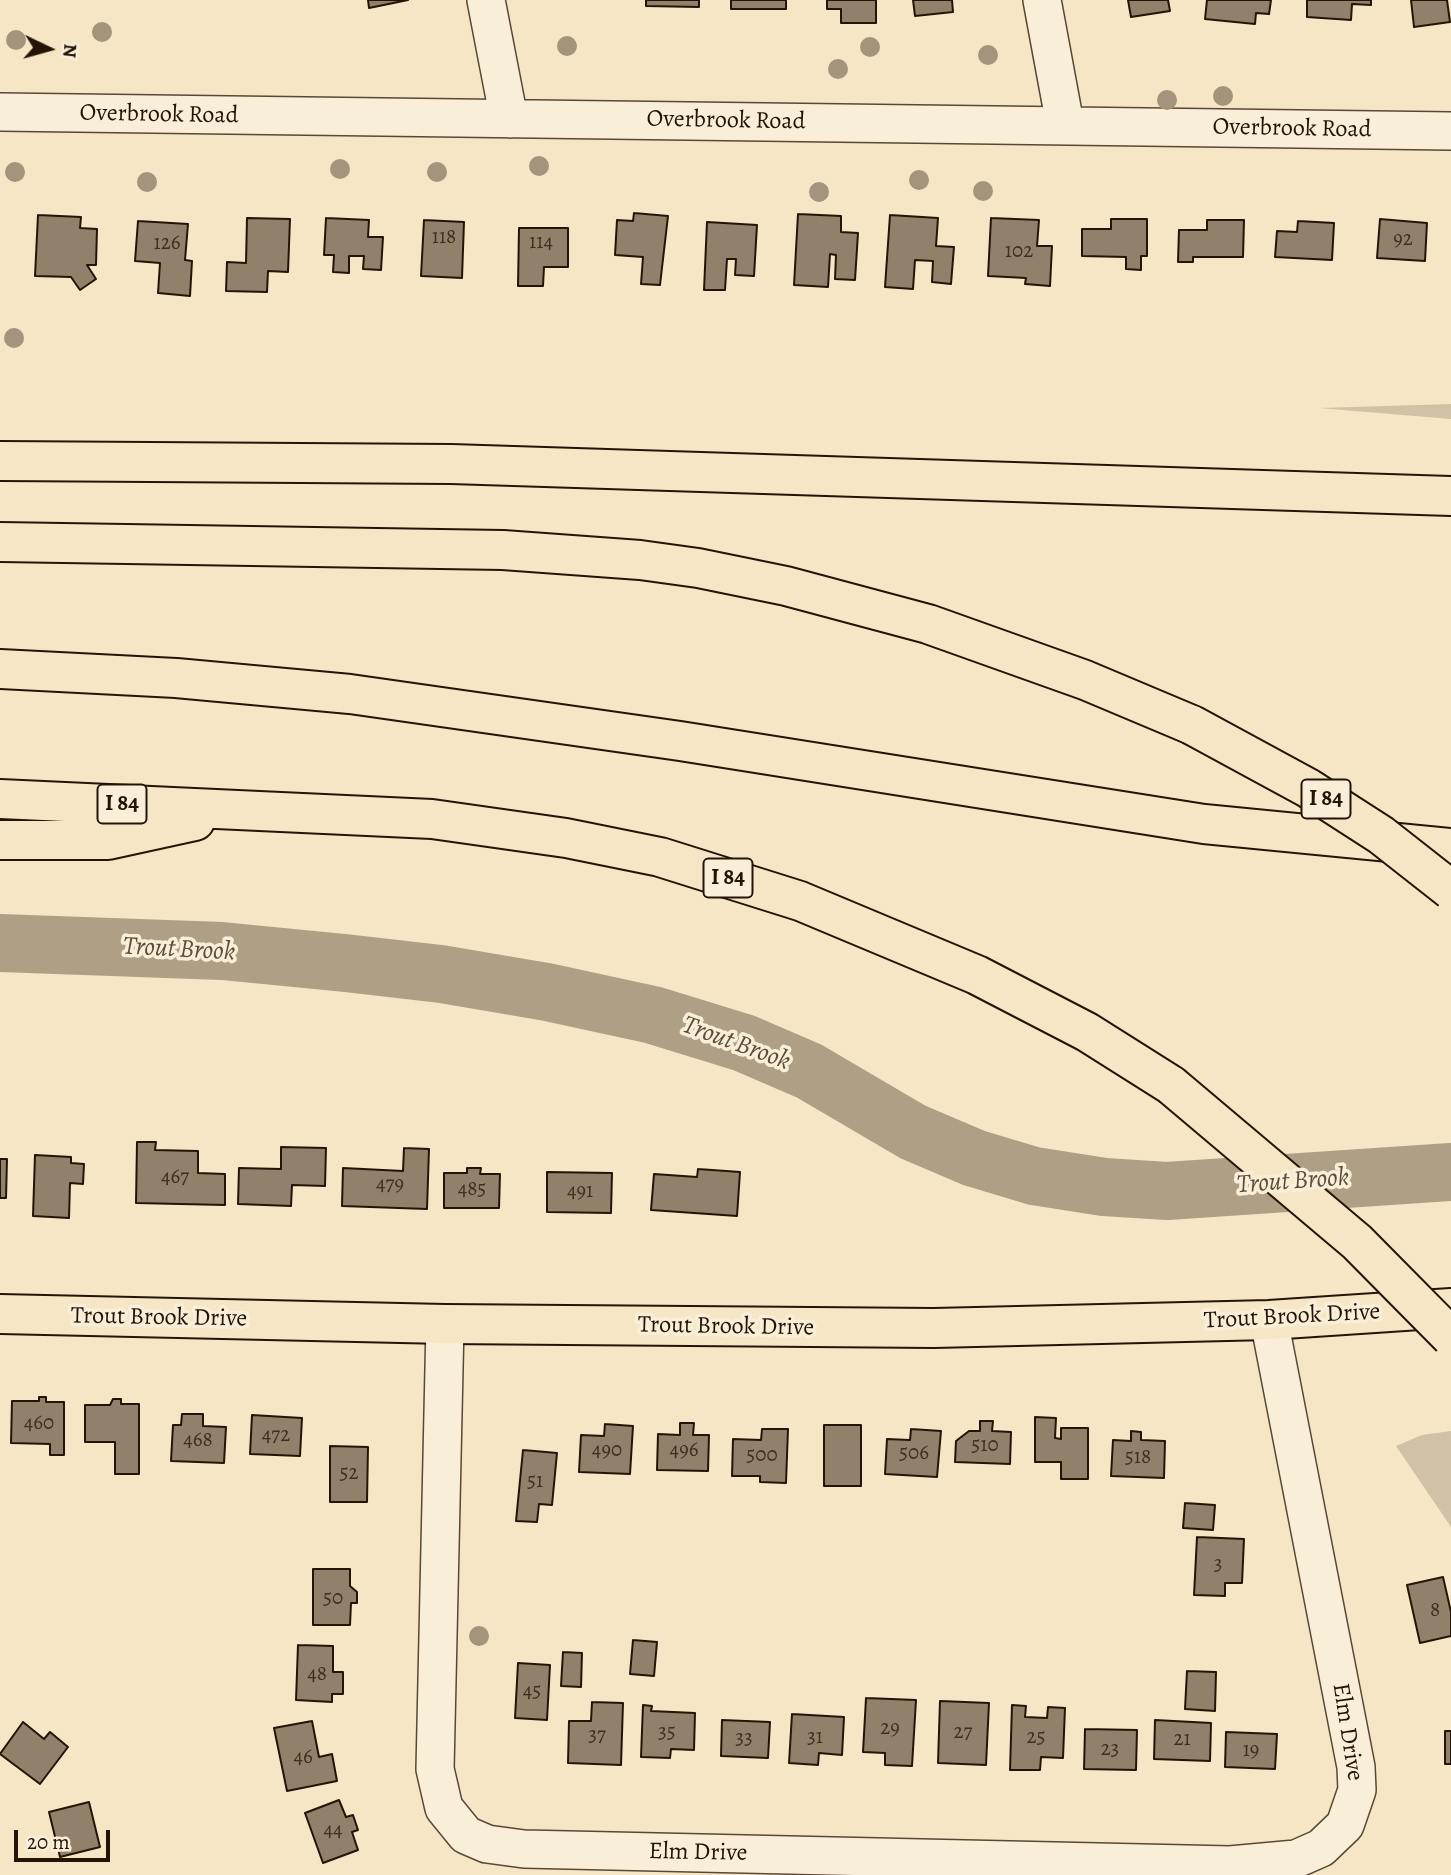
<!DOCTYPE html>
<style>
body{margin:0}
#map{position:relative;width:1451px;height:1875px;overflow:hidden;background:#f6e6c5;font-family:Alegreya,serif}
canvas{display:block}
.north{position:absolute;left:14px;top:14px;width:70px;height:70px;-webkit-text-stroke:5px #f9efd9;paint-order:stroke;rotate:95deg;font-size:19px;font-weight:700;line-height:28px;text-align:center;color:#241407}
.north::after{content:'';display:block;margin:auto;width:24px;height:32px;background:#241407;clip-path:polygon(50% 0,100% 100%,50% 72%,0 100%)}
.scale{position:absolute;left:14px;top:1830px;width:96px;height:32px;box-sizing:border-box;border:4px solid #241407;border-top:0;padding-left:9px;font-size:21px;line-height:24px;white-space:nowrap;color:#241407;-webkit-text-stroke:5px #f9efd9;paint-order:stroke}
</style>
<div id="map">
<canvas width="1451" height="1875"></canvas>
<div class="north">N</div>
<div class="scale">20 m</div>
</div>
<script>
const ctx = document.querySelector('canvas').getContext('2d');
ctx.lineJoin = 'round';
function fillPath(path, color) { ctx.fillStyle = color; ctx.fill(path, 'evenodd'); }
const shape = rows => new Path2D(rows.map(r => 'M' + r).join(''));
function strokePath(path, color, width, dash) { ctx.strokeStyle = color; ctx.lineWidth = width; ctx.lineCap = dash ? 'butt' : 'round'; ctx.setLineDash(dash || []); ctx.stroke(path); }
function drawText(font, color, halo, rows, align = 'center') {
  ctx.font = font + ' Alegreya,serif'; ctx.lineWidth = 7; ctx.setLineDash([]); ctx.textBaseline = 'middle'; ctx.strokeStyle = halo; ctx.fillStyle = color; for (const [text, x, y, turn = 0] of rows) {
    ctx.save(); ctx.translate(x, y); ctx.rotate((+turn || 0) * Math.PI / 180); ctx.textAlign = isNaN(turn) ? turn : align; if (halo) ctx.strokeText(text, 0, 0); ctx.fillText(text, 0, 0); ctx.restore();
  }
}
const green = shape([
 [1451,404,1451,419,1319,408],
 [1451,1431,1451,1527,1396,1446,1422,1435]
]);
const river = shape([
 [0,943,222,951,345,963,441,974,547,992,653,1015,744,1043,809,1071,913,1132,974,1158,1034,1176,1104,1187,1167,1191,1451,1172]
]);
const building = shape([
 [368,0,408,0,369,8,368,0],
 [646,0,699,0,699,7,646,6,646,0],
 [731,0,786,0,786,9,731,9,731,0],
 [827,0,876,0,876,23,841,23,841,9,827,9,827,0],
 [913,0,952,0,953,12,915,16,913,0],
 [1128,0,1168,0,1170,11,1131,17,1128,0],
 [1207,0,1271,0,1269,14,1256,13,1255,24,1205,19,1207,0],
 [1307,0,1371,0,1371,5,1352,4,1351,20,1307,17,1307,0],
 [1411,0,1447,0,1450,22,1414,27,1411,0],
 [634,213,668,216,660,285,641,284,643,257,615,255,617,220,633,221,634,213],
 [798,214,841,216,841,232,858,233,855,280,835,279,836,255,830,254,828,287,794,285,798,214],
 [38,215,81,217,80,228,97,229,96,265,87,265,96,279,80,290,71,277,35,276,38,215],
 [890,215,938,218,936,246,954,247,951,284,932,282,933,261,915,260,913,289,885,287,890,215],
 [247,218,290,219,288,272,268,271,267,292,226,291,227,262,246,263,247,218],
 [326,218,369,220,368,237,383,237,381,270,363,269,364,256,349,256,349,273,333,272,334,255,324,255,326,218],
 [991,218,1039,220,1037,246,1052,246,1050,286,1025,284,1026,278,988,276,991,218],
 [1111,219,1147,219,1147,256,1141,256,1141,270,1126,269,1126,257,1082,256,1082,229,1111,229,1111,219],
 [1380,219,1427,223,1425,261,1377,258,1380,219],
 [424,220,464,222,462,278,421,276,424,220],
 [1207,220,1244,220,1243,257,1193,257,1193,262,1178,262,1179,230,1207,230,1207,220],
 [138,221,188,224,185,260,192,261,190,296,158,293,160,263,135,261,138,221],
 [1298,221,1334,223,1332,260,1275,257,1277,231,1297,232,1298,221],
 [707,222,757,225,754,276,735,275,736,259,727,259,725,290,704,290,707,222],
 [519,228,568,228,568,267,544,267,543,286,518,286,519,228],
 [137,1142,156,1142,155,1150,198,1151,198,1173,225,1174,225,1205,136,1203,137,1142],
 [281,1147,326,1148,325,1186,292,1185,291,1206,238,1204,239,1168,281,1169,281,1147],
 [404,1148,429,1149,427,1209,342,1206,343,1168,403,1171,404,1148],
 [35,1155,71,1157,71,1163,84,1164,83,1184,70,1183,69,1218,33,1216,35,1155],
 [0,1159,7,1159,6,1198,0,1198,0,1159],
 [467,1168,481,1168,480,1174,500,1174,499,1208,444,1208,444,1173,467,1173,467,1168],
 [698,1169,740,1172,737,1216,651,1210,654,1174,697,1177,698,1169],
 [547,1172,612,1173,611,1213,547,1212,547,1172],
 [39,1397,46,1397,46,1402,64,1402,64,1455,50,1455,50,1444,11,1443,12,1401,39,1401,39,1397],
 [113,1399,121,1399,121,1404,139,1404,139,1474,115,1474,115,1442,85,1442,85,1405,110,1405,113,1399],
 [182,1414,203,1414,203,1426,226,1427,224,1463,171,1461,173,1425,181,1425,182,1414],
 [252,1415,302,1418,300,1456,250,1454,252,1415],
 [1035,1417,1056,1418,1055,1438,1061,1439,1061,1428,1088,1428,1088,1479,1061,1479,1061,1462,1035,1462,1035,1417],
 [980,1421,993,1421,992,1431,1011,1432,1010,1464,955,1462,956,1441,969,1431,980,1431,980,1421],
 [680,1423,694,1423,693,1435,709,1435,708,1471,657,1470,658,1434,680,1435,680,1423],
 [605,1424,633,1426,630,1474,579,1472,581,1435,604,1436,605,1424],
 [824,1425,861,1425,861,1486,824,1486,824,1425],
 [762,1429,788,1429,786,1483,760,1482,760,1476,732,1476,733,1439,761,1440,762,1429],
 [911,1429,941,1431,937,1477,885,1474,887,1439,910,1440,911,1429],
 [1131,1431,1141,1432,1141,1440,1165,1441,1164,1478,1111,1476,1113,1440,1131,1441,1131,1431],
 [330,1446,368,1447,367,1502,330,1502,330,1446],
 [523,1450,557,1453,552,1505,539,1504,537,1522,516,1521,523,1450],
 [1185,1503,1215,1505,1213,1530,1183,1528,1185,1503],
 [1197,1537,1244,1539,1242,1583,1225,1583,1225,1596,1194,1595,1197,1537],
 [313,1569,350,1569,350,1586,357,1592,357,1603,351,1603,350,1625,313,1625,313,1569],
 [1443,1577,1451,1612,1451,1636,1420,1643,1407,1585,1443,1577],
 [633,1640,657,1642,654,1676,630,1674,633,1640],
 [298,1645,333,1646,333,1672,343,1672,343,1694,332,1694,332,1702,296,1700,298,1645],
 [563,1652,582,1653,581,1687,561,1686,563,1652],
 [518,1663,550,1665,547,1720,515,1718,518,1663],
 [1187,1671,1216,1672,1215,1711,1185,1709,1187,1671],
 [866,1698,916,1700,912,1766,885,1765,885,1753,863,1752,866,1698],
 [940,1701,989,1703,986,1765,938,1763,940,1701],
 [592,1702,623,1703,621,1765,568,1763,569,1721,591,1721,592,1702],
 [643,1705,652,1706,651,1711,695,1713,694,1750,671,1749,670,1758,641,1757,643,1705],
 [1012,1705,1026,1706,1025,1717,1047,1718,1048,1707,1065,1708,1063,1758,1041,1757,1040,1770,1010,1770,1012,1705],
 [792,1714,844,1717,842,1755,819,1753,818,1765,789,1763,792,1714],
 [722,1720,770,1722,768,1758,721,1756,722,1720],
 [1155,1720,1211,1723,1210,1761,1154,1759,1155,1720],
 [312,1721,319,1757,332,1754,337,1781,287,1791,274,1728,312,1721],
 [23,1722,44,1739,50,1732,68,1747,40,1784,0,1754,23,1722],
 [1085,1729,1137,1730,1136,1770,1084,1769,1085,1729],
 [1445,1731,1451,1731,1451,1764,1445,1764,1445,1731],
 [1226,1732,1277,1734,1275,1769,1225,1767,1226,1732],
 [339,1800,346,1817,353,1815,358,1830,352,1832,358,1850,323,1863,305,1813,339,1800],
 [89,1802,100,1847,60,1857,49,1812,89,1802]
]);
const minor = shape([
 [486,0,509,119],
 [1042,0,1065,124],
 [0,112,1451,131],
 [445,1324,435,1769,444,1808,466,1835,487,1844,524,1849,1230,1865,1296,1859,1321,1848,1345,1825,1357,1790,1356,1767,1269,1320]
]);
const major = shape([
 [0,1314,445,1324,934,1328,1269,1320,1451,1308]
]);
const highway = shape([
 [0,461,451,464,1451,496],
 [0,542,503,550,640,560,698,568,786,586,928,624,1085,680,1192,725],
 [0,669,176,678,350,694,680,741,1204,824,1451,848],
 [0,799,432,819,566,838,660,857,800,901,977,975,1087,1032,1171,1085],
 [0,840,108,840,195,821]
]);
const highwayBridge = shape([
 [1192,725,1308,788,1381,835,1451,890],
 [1171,1085,1357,1242,1451,1337]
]);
const trees = [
 [102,32],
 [16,40],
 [567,46],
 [870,47],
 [988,55],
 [838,69],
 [1223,96],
 [1167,100],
 [539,166],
 [340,169],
 [15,172],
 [437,172],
 [919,180],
 [147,182],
 [983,191],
 [819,192],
 [14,338],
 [479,1636]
];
const numberNames = [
 ["118",444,238],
 ["92",1403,240],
 ["114",541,243],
 ["126",167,244],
 ["102",1019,252],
 ["467",175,1178],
 ["479",390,1185],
 ["485",472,1190],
 ["491",580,1192],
 ["460",39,1424],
 ["472",276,1436],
 ["468",198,1441],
 ["510",985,1446],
 ["490",607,1451],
 ["496",684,1451],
 ["506",914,1454],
 ["500",762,1456],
 ["518",1138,1458],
 ["52",349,1474],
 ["51",535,1482],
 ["3",1218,1565],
 ["50",333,1599],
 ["8",1435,1611],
 ["48",317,1675],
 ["45",532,1692],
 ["29",890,1729],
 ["35",667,1733],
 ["27",963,1733],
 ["37",597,1736],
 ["31",815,1738],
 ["25",1036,1738],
 ["33",744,1739],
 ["21",1182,1740],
 ["23",1110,1750],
 ["19",1251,1751],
 ["46",303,1758],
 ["44",333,1831]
];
const shields = [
 [1326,799,49],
 [122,804,49],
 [728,878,49]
];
const shieldNames = [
 ["I 84",1326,799],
 ["I 84",122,804],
 ["I 84",728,878]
];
const streetNames = [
 ["Overbrook Road",159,115,1],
 ["Overbrook Road",726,121,1],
 ["Overbrook Road",1292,129,1],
 ["Trout Brook Drive",1292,1317,-3],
 ["Trout Brook Drive",159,1318,1],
 ["Trout Brook Drive",726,1327,1],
 ["Elm Drive",1347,1732,81],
 ["Elm Drive",698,1853,1]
];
const waterNames = [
 ["Trout Brook",179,950,3],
 ["Trout Brook",736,1044,20],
 ["Trout Brook",1293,1182,-4]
];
fillPath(green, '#d2c2a5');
strokePath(river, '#af9f84', 58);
fillPath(building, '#91816a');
strokePath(building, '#241407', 2);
strokePath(minor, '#584836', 40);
strokePath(major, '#241407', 42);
strokePath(highway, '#241407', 42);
strokePath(minor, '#f9efd9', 37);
strokePath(major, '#f6e6c5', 38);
strokePath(highway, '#f6e6c5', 38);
strokePath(highwayBridge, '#241407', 42, []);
strokePath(highwayBridge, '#f6e6c5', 38);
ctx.fillStyle = '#a4947b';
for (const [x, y] of trees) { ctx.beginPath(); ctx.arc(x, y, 10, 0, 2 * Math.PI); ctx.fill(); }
drawText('21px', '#3f2f20', null, numberNames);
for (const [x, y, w] of shields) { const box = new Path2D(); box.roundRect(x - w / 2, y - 19.5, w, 39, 5); ctx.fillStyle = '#f9efd9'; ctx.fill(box); strokePath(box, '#241407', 2); }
drawText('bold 23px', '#241407', null, shieldNames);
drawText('24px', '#241407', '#f9efd9', streetNames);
drawText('italic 26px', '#5c4c39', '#f9efd9', waterNames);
</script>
